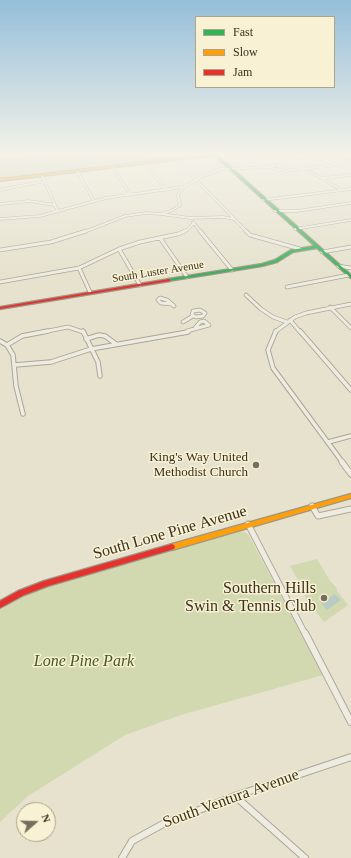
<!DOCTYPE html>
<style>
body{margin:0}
#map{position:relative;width:351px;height:858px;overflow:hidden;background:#e6e2ce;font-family:Georgia,serif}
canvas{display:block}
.legend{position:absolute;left:195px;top:16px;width:140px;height:72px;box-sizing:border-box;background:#f8f1d3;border:1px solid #aca48b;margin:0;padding:5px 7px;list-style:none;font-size:12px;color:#3b301e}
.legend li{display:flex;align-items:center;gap:8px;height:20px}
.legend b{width:20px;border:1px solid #aca48b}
.north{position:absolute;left:16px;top:802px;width:40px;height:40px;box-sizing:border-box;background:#f8f1d3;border:1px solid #aca48b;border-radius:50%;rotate:70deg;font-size:11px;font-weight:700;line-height:16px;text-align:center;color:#3b301e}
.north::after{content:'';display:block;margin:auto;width:14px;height:18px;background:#776e5c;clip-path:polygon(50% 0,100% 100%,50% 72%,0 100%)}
</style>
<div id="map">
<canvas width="351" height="858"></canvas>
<ul class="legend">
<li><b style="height:5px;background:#30b455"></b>Fast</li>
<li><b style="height:5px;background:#ff9f0a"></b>Slow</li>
<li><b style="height:5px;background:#e5322d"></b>Jam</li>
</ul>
<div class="north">N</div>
</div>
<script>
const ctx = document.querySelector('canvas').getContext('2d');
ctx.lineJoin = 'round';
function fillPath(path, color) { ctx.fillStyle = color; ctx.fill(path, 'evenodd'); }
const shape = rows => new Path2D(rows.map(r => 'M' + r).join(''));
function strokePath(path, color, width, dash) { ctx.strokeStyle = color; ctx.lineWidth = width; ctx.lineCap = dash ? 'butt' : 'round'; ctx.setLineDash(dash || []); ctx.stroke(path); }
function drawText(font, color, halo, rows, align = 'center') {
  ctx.font = font + ' Georgia,serif'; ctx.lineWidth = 3; ctx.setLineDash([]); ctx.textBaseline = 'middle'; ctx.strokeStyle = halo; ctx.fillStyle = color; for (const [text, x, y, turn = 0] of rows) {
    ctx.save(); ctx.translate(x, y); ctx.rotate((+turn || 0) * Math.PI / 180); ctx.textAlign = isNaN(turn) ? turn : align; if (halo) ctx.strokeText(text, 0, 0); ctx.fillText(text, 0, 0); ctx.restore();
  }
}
const green = shape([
 [240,531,245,532,249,536,323,675,181,715,125,735,28,796,0,822,0,610,34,590],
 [317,559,330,581,337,588,337,591,348,605,324,622,315,611,313,613,307,605,303,588,290,566]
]);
const cemetery = shape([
 [0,155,204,155,0,178]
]);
const water = shape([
 [335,594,341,600,327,610,321,603]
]);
const streetFar4 = shape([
 [139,155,150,155],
 [0,157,21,155],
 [177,160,247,232],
 [144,163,166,190],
 [112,167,131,195],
 [271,168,285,171,329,166,351,160],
 [306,169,340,189],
 [77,171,94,201],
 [42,175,58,212],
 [324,178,351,175],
 [0,190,45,181],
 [263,200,351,189],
 [0,204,29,201,55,205],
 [275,211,297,211,351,203],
 [161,214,190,218,223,217,234,219],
 [0,219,40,216,106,198,183,187],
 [193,222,201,232],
 [295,229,351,220],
 [84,232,125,216,146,213,161,214,171,211,180,205,178,195,183,187,203,176,221,169,269,167,280,165,289,159,305,157,315,159,326,166],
 [182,232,187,230,194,223]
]);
const streetFar3 = shape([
 [200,231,232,270],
 [246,231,250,235,300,249],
 [160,238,187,277],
 [119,249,140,285],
 [0,250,51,242,86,231],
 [322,252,351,247],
 [338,266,351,268],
 [79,268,90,292],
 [0,282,79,268,119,249,140,242,178,234,185,231],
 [287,287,349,275],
 [246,295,261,309,273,317,287,322],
 [171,304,161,303,158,300,160,298,167,300,174,306],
 [330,307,351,328],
 [200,310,205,313,203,316,196,317,192,315,193,311,200,310],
 [290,320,300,332],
 [183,322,193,316],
 [187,331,209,325,204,321,200,322,195,328],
 [43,332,68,327,83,332],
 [275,332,295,317,306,313,351,304]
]);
const streetFar2 = shape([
 [83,331,98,362,100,376],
 [276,331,268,350,273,368,343,463],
 [300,331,351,390],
 [86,339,99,335,105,336,116,344],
 [0,341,7,345,13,355,16,386,23,414],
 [7,345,22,336,48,331],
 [15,365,51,362,91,349,188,332],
 [328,442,351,436]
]);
const streetFar1 = shape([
 [342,462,351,474],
 [312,506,318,516,351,509],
 [248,524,305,634]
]);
const street = shape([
 [305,633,351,722],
 [235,796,305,858],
 [122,858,132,841,163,824,235,796,351,757]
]);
const fast = shape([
 [217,155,351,275,351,278,317,248,293,252,277,262,262,266,168,281,168,279,169,279,262,264,275,260,291,250,315,246,214,155,217,155]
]);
const slow = shape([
 [206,155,216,155,0,181,0,179,206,155],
 [351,494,351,498,172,550,170,549,169,547,170,545,172,544,351,494]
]);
const jam = shape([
 [169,279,170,279,170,281,0,309,0,307,169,279],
 [172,544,174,545,175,547,174,549,48,586,24,595,0,608,0,601,18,591,44,581,172,544]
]);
const markers = [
 [256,465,4,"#776e5c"],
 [324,598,4,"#776e5c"]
];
const farStreetnames = [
 ["South Luster Avenue",158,272,-9]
];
const poiNames = [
 ["King's Way United",248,458],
 ["Methodist Church",248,473]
];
const nearStreetnames = [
 ["South Lone Pine Avenue",170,533,-16],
 ["South Ventura Avenue",231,799,-20]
];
const nearPoinames = [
 ["Southern Hills",316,589],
 ["Swin & Tennis Club",316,607]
];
const nearParknames = [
 ["Lone Pine Park",84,662]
];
fillPath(green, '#d2d8af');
fillPath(cemetery, '#cdd2af');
fillPath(water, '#b9ccc3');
strokePath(streetFar4, '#aba697', 3);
strokePath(streetFar3, '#aba697', 4.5);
strokePath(streetFar2, '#aba697', 5.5);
strokePath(streetFar1, '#aba697', 7);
strokePath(street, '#aba697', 8);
strokePath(fast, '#9b9686', 2.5);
strokePath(slow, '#9b9686', 2.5);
strokePath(jam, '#9b9686', 2.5);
strokePath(streetFar4, '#eeebe0', 2);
strokePath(streetFar3, '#eeebe0', 3);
strokePath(streetFar2, '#eeebe0', 3.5);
strokePath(streetFar1, '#eeebe0', 5);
strokePath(street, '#eeebe0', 6);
fillPath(fast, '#30b455');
fillPath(slow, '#ff9f0a');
fillPath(jam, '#e5322d');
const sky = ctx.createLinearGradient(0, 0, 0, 275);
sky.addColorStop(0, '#95bed9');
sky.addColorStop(0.56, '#f4f2e9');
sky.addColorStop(1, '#f4f2e900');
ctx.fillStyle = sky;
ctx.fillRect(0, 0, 351, 275);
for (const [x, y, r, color] of markers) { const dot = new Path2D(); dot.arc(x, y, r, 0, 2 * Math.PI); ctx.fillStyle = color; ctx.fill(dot); strokePath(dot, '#f8f1d3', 1.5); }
drawText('11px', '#3b301e', '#f8f1d3', farStreetnames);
drawText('13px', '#3b301e', '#f8f1d3', poiNames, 'right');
drawText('16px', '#3b301e', '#f8f1d3', nearStreetnames);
drawText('16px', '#3b301e', '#f8f1d3', nearPoinames, 'right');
drawText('italic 16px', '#455923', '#f8f1d3', nearParknames);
</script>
